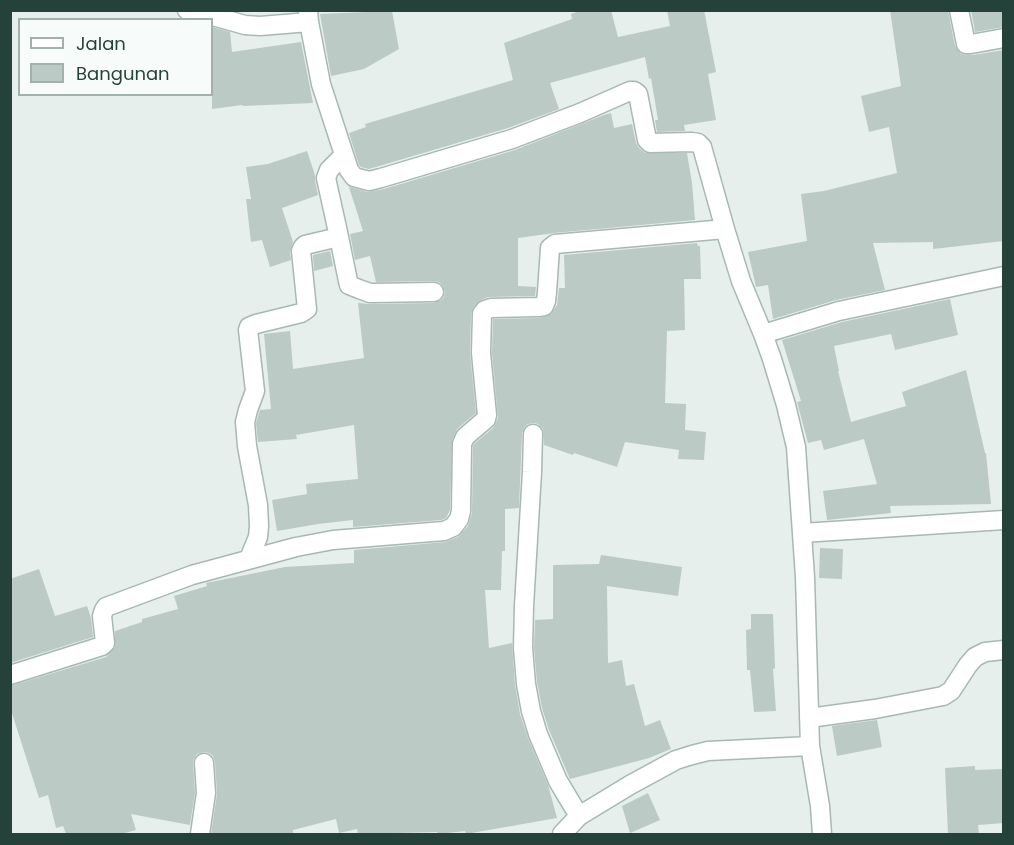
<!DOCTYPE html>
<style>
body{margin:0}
#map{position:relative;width:1014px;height:845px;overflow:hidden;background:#e6efeb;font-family:Poppins,sans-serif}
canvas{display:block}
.frame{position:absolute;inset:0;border:12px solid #24423a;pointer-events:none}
.legend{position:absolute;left:18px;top:18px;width:195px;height:78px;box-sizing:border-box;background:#f7fbf9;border:2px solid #a3b1ad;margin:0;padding:8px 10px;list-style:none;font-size:18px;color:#24423a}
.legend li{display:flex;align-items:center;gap:12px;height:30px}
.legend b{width:30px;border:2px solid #a3b1ad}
</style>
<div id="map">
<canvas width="1014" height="845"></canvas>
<div class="frame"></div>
<ul class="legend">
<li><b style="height:8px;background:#fff"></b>Jalan</li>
<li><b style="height:16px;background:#bbcac4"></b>Bangunan</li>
</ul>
</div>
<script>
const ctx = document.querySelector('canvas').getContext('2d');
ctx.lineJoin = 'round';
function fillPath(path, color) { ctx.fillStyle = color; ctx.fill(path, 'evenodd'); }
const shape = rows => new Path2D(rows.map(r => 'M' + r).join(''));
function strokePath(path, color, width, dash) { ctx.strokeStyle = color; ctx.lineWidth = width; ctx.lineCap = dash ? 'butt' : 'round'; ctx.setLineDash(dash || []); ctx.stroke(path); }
const building = shape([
 [583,10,611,10,618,37,670,26,667,10,704,10,716,72,708,74,716,120,684,125,685,131,657,132,655,120,658,120,651,78,649,79,645,57,550,83,559,109,508,128,369,169,361,167,359,165,349,133,366,127,365,124,513,80,504,43,572,19,571,14],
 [890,10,948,10,955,46,961,54,973,55,1004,50,1004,241,933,249,933,242,873,243,885,290,836,300,773,319,768,285,756,287,748,252,807,241,801,194,824,191,897,173,889,127,869,132,861,96,901,86],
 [971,10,1004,10,1004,27,975,32],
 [392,11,399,49,364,69,331,76,320,14],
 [212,27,230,32,232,52,301,42,313,103,243,106,242,105,212,109],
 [611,113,614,128,632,124,636,143,639,148,645,153,687,153,692,183,695,220,554,233,518,238,518,286,536,287,535,296,488,297,481,300,473,308,471,314,470,353,476,413,457,429,452,440,450,510,446,518,441,520,353,527,353,520,318,524,277,531,272,500,307,494,306,484,358,479,354,425,296,435,297,439,258,442,256,423,260,410,271,409,264,334,290,331,293,369,364,358,358,303,370,304,434,303,440,301,444,297,445,292,443,286,439,282,434,281,376,282,370,256,355,260,350,234,363,231,349,187,367,192,384,189,515,150,604,115],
 [307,151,315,175,315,180,318,195,282,208,293,242,290,252,291,260,270,267,262,240,251,242,246,199,251,199,246,167,268,164],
 [697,243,698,246,700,246,701,279,684,279,685,330,667,331,665,403,686,404,685,430,706,432,704,460,678,459,679,450,625,442,617,467,574,453,573,455,544,445,543,429,538,424,534,423,528,424,524,428,522,433,519,508,505,509,505,551,502,551,501,590,485,590,489,648,512,643,515,685,520,714,528,738,548,785,557,818,466,834,465,831,438,834,437,832,358,834,357,829,339,833,336,819,293,830,293,834,211,834,217,794,215,762,213,756,209,753,204,752,197,754,194,759,193,763,195,793,190,825,131,814,136,830,121,834,66,834,63,826,56,828,48,795,39,798,10,707,10,686,106,657,115,647,115,631,142,622,142,619,178,609,174,596,207,586,206,583,285,567,354,563,354,550,445,542,458,537,468,526,472,513,473,446,474,444,493,428,498,418,492,353,493,319,538,318,551,314,557,305,559,288,565,288,564,255],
 [330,251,333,266,314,271,313,255],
 [950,299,958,335,895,350,891,334,834,346,839,371,838,371,851,422,906,406,902,392,966,370,985,453,986,453,991,504,890,506,891,513,827,520,823,491,877,484,864,439,824,450,821,440,808,443,797,402,801,401,782,340,842,322],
 [820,548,843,549,842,579,819,578],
 [601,555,682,567,678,596,607,586,608,663,622,660,626,686,634,684,645,726,660,720,671,749,649,758,570,779,549,730,542,708,537,682,534,648,535,620,553,619,553,565,599,564],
 [39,569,55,616,87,606,91,618,93,637,10,663,10,579],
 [751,614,773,614,775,668,773,669,776,711,754,712,750,670,747,670,746,630,751,629],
 [877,720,882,747,837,756,832,726],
 [975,766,975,770,1004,769,1004,823,978,825,979,834,948,834,945,768],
 [648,793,660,820,630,833,622,806]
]);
const minor = shape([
 [187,10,202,13,245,25,260,26,309,22,308,10],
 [959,10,966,44,971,44,1004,38],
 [309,22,321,84,349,170,354,177,369,181,381,178,512,139,580,113,630,91,634,91,638,94,647,140,650,143,692,142,698,143,702,147,725,229],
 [339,237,326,178,329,170,344,155],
 [763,334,839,311,1004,276],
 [533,434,532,472,524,606,523,648,526,684,531,711,538,734,558,781,579,816],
 [802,533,1004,520],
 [249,559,258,537,259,526,258,505,247,446,245,422,248,410,255,391,248,330,249,327,256,324,301,313,307,309,301,251,303,247,305,245,339,237,348,281,349,285,359,289,370,293,434,292],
 [10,675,102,646,105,643,102,616,104,610,106,607,192,575,296,547,333,540,444,531,453,527,459,519,461,511,462,444,465,437,486,419,487,415,481,353,482,314,485,310,491,308,538,307,544,306,546,301,547,292,550,248,555,244,725,229,741,281,763,334,772,359,786,405,796,447,805,577,810,746,820,806,822,834],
 [809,718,875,709,943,696,951,691,968,665,975,657,985,652,1004,650],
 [200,834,206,793,204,763],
 [562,834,579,816,630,785,676,760,692,755,708,751,810,746]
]);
fillPath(building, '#bbcac4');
strokePath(minor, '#a8b8b2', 21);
strokePath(minor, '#fff', 18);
</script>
